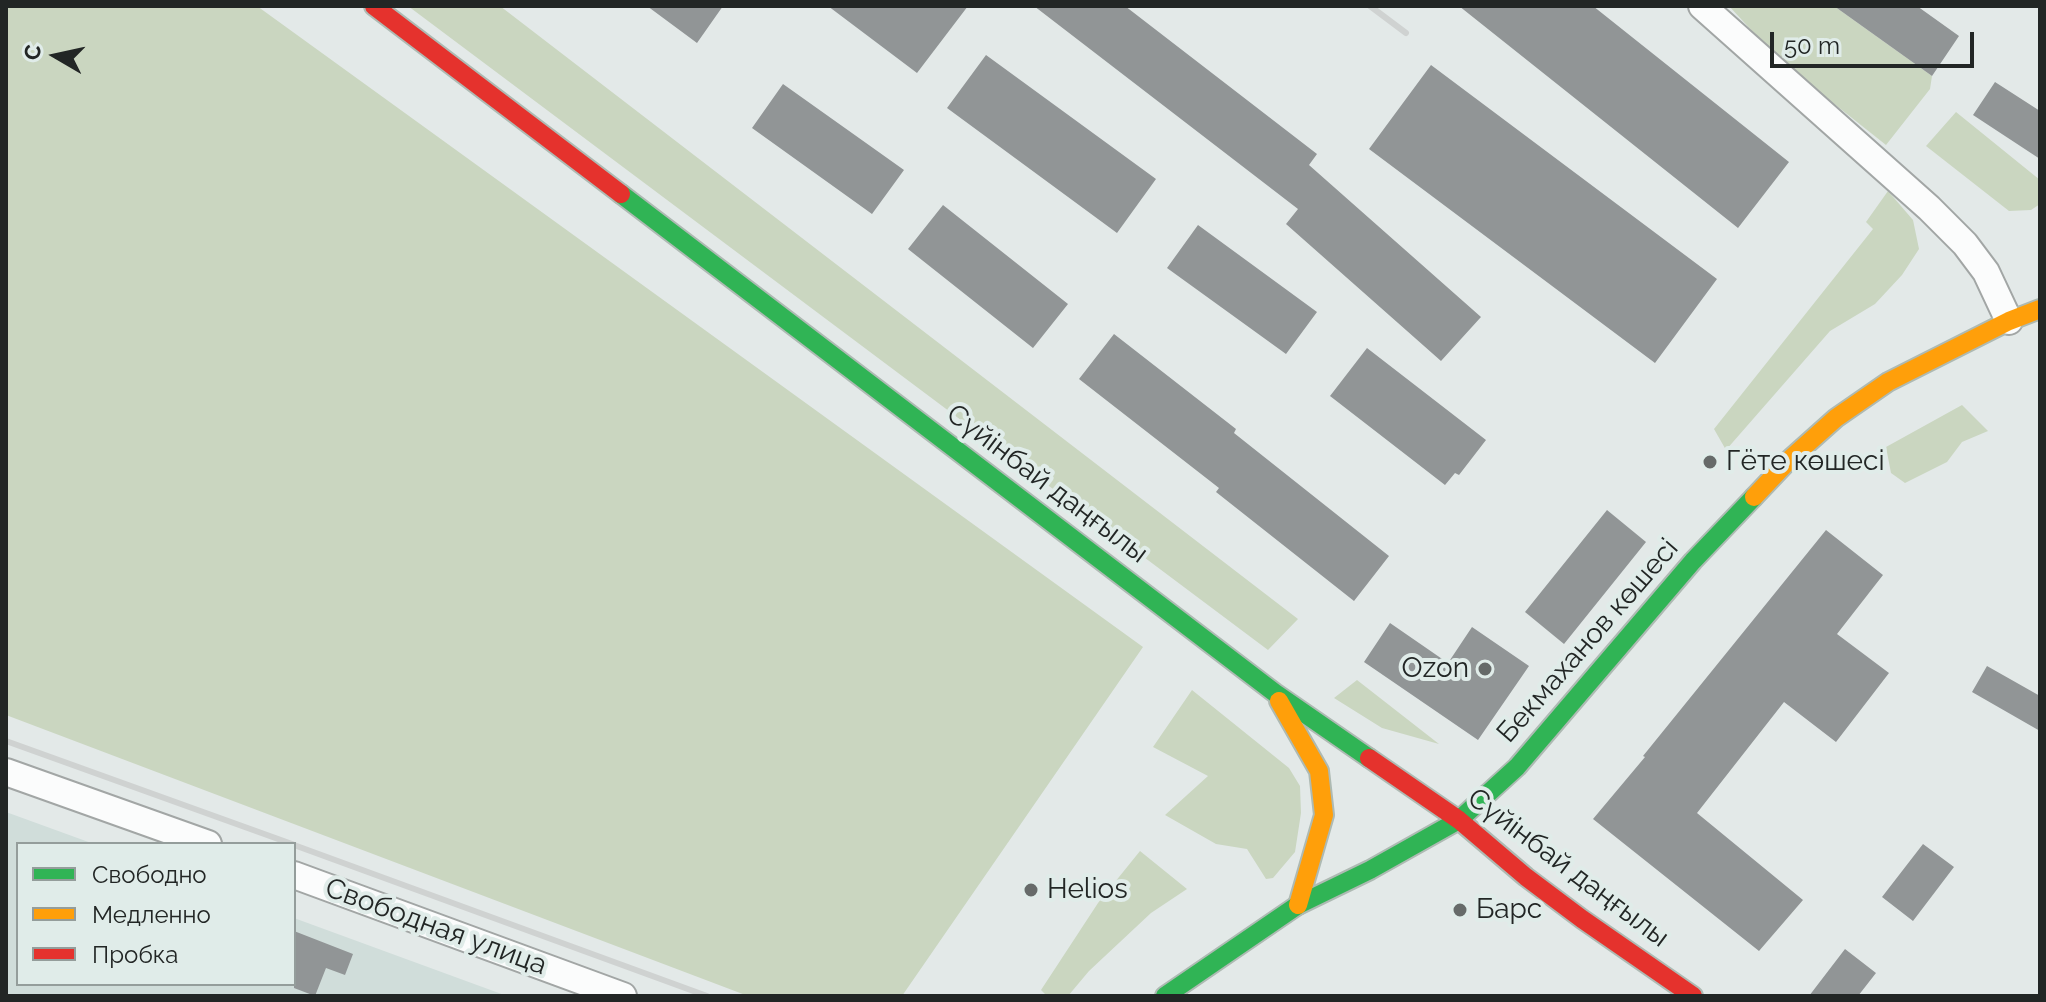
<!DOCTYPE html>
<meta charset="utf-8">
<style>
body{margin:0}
#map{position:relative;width:2046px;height:1002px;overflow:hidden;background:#e3e9e8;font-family:Raleway,sans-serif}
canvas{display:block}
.frame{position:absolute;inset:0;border:8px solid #222625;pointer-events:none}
.legend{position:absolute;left:16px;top:842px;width:280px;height:144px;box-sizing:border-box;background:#e0ece9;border:2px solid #949d9b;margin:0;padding:10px 14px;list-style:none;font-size:24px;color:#222625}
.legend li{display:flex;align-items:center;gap:16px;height:40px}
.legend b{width:40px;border:2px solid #949d9b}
.north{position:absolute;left:16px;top:16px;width:80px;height:80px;-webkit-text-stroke:6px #e0ece9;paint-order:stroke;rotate:279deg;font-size:22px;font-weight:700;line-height:32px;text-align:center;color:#222625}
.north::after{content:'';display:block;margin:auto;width:28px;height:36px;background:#222625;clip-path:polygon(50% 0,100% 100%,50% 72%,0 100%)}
.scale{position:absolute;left:1770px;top:32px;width:204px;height:36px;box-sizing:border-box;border:4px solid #222625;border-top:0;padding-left:10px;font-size:24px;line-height:28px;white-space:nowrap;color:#222625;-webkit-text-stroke:6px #e0ece9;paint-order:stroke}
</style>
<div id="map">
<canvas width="2046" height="1002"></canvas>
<div class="frame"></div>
<ul class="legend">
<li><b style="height:10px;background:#30b455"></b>Свободно</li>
<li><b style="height:10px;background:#ff9f0a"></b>Медленно</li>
<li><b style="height:10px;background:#e5322d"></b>Пробка</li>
</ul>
<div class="north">С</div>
<div class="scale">50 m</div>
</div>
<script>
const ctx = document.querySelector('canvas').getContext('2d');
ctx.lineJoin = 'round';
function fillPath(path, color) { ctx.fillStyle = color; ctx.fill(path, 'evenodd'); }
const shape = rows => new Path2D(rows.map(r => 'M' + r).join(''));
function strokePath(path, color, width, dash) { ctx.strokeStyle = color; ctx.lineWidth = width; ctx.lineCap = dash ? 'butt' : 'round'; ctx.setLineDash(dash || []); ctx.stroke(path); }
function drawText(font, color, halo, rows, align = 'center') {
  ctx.font = font + ' Raleway,sans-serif'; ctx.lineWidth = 8; ctx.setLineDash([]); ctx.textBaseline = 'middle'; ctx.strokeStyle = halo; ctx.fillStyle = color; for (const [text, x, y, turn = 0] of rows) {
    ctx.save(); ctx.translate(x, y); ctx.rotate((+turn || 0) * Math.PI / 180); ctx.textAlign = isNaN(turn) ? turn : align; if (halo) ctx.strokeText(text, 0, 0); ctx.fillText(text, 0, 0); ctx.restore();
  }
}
const built = shape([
 [6,812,94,844,18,844,18,984,294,984,294,918,507,996,6,996]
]);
const green = shape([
 [6,6,257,6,1143,647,902,996,748,996,6,715],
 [408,6,500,6,1298,619,1268,650],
 [1729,6,1834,6,1932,76,1930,89,1886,145,1779,60],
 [1956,112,2040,180,2040,204,2031,210,2009,211,1926,146],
 [1888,191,1913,220,1919,249,1902,275,1875,304,1830,331,1726,450,1714,429,1873,229,1866,222],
 [1962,405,1988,431,1962,442,1947,462,1905,483,1891,473,1886,447],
 [1357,680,1439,744,1382,728,1334,698],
 [1192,690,1289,768,1300,786,1301,813,1295,852,1273,878,1266,879,1247,849,1216,844,1165,815,1208,776,1153,747],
 [1140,851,1187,889,1151,913,1089,971,1068,996,1047,996,1041,990,1098,903]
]);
const building = shape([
 [647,6,723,6,697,43],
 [828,6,968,6,917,73],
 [1034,6,1125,6,1317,154,1309,165,1481,317,1441,361,1286,224,1298,209],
 [1459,6,1593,6,1789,162,1738,228],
 [1834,6,1917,6,1959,36,1932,76],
 [986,55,1156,179,1117,233,947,108],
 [1431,65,1717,279,1655,363,1369,149],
 [1995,82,2040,111,2040,159,1973,115],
 [783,84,904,170,872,214,752,128],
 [943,205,1068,304,1033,348,908,249],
 [1198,225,1317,312,1286,354,1167,268],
 [1114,334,1236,429,1234,433,1389,556,1354,601,1216,492,1219,488,1079,379],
 [1367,348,1486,440,1459,475,1455,473,1445,485,1330,396],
 [1607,510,1646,542,1564,644,1525,612],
 [1826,530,1883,575,1837,634,1889,673,1836,742,1784,702,1697,813,1803,900,1759,951,1593,819,1645,757,1643,756],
 [1390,623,1448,663,1472,627,1529,666,1478,740,1364,662],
 [1987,666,2040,696,2040,731,1972,692],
 [1923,844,1954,867,1913,921,1882,897],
 [294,931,353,954,345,975,326,968,315,996,294,988],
 [1845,949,1876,973,1858,996,1809,996]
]);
const street = shape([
 [1702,6,1929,208,1965,244,1986,272,2009,321],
 [6,772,208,844],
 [294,875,623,996]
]);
const fast = shape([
 [621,194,1275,693,1369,758],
 [1165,996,1298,905,1370,870,1459,820,1517,767,1693,561,1754,497]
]);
const slow = shape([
 [1754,497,1789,460,1836,418,1888,382,2009,321,2040,309],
 [1279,701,1319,771,1324,815,1298,905]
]);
const jam = shape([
 [374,6,621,194],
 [1369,758,1459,820,1526,877,1582,919,1693,996]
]);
const rail = shape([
 [1370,6,1406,33],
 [6,741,292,844],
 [294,845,707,996]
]);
const markers = [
 [1710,462,8,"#666a69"],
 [1485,669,8,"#666a69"],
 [1031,890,8,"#666a69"],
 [1460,910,8,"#666a69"]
];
const poiNames = [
 ["Гёте көшесі",1726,462],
 ["Ozon",1469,669,"right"],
 ["Helios",1047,890],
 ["Барс",1476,910]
];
const streetNames = [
 ["Сүйінбай даңғылы",1047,484,37],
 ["Бекмаханов көшесі",1588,641,-49],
 ["Сүйінбай даңғылы",1568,868,37],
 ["Свободная улица",436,927,20]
];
fillPath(built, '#d0ddda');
fillPath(green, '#cad6c0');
fillPath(building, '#919596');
strokePath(street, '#a2a6a5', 30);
strokePath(fast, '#aebab3', 22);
strokePath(slow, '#aebab3', 22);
strokePath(jam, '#aebab3', 22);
strokePath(street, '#fbfcfc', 26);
strokePath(fast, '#30b455', 18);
strokePath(slow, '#ff9f0a', 18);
strokePath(jam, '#e5322d', 18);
strokePath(rail, '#cfd2d1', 6);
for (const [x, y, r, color] of markers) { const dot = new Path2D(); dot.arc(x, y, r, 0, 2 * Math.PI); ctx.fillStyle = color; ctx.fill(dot); strokePath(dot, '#e0ece9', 3); }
drawText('28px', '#222625', '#e0ece9', poiNames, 'left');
drawText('28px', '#222625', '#e0ece9', streetNames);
</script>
